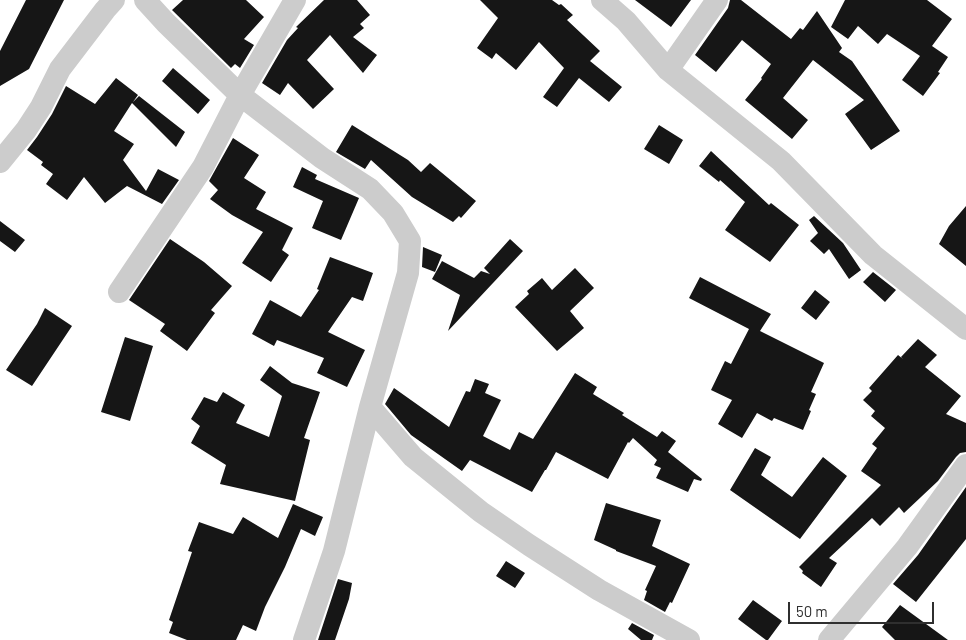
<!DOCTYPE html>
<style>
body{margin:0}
#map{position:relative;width:966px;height:640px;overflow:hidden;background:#fff;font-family:Barlow,sans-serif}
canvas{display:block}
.scale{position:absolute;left:788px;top:602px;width:146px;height:22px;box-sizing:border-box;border:2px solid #2f2f2f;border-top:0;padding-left:6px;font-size:15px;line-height:18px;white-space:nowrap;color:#2f2f2f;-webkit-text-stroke:4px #fff;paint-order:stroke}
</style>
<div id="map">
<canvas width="966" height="640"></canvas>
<div class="scale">50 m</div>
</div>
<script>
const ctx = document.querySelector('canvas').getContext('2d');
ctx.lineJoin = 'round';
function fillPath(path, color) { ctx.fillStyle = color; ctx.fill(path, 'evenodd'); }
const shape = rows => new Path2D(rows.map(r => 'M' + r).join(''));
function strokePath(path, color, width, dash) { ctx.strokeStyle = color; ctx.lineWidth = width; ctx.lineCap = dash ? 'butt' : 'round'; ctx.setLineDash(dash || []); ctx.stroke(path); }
const building = shape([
 [26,0,64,0,29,69,0,86,0,51],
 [183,0,246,0,264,17,244,39,254,45,240,68,235,64,231,68,172,10],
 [324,0,357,0,370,15,360,24,364,28,353,37,377,55,363,73,330,35,307,60,334,89,313,109,288,83,280,95,262,83,287,40,298,28,296,27],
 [480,0,552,0,559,5,561,4,573,15,567,20,600,51,590,61,622,87,609,102,579,78,557,107,543,97,564,68,539,42,516,70,496,53,492,59,477,48,498,18],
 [635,0,691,0,671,27],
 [730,0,741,0,791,39,800,28,803,30,817,11,842,48,839,52,852,61,900,131,871,150,845,114,864,100,813,60,783,98,808,120,792,139,745,100,762,79,761,78,771,64,742,40,716,72,695,55,728,8],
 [845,0,927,0,952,19,932,46,948,57,938,72,940,73,923,96,902,80,920,56,887,34,878,44,858,26,848,39,831,27],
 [173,68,210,100,198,114,162,81],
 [116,78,138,95,133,102,139,96,185,132,176,147,132,103,114,131,134,144,123,160,146,191,158,169,179,180,162,204,127,186,105,203,84,177,67,200,46,184,53,174,41,165,43,162,27,150,37,137,52,114,66,86,95,104],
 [352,125,408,160,421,172,430,163,476,201,461,218,459,216,453,222,412,197,371,160,365,169,341,155,336,152],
 [659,125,683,140,669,164,644,149],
 [233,138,259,155,244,178,266,192,256,209,293,228,282,250,289,255,271,282,242,263,263,232,232,215,210,199,218,190,209,181],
 [711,151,769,205,771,203,799,225,770,262,725,230,745,202,720,180,719,182,699,166],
 [302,167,317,175,315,179,359,198,341,240,312,228,323,201,293,187],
 [966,206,966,266,939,244,949,226],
 [814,216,843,243,861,270,849,279,829,249,824,254,810,241,818,233,809,220],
 [0,221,25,240,15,252,0,241],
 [170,239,204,262,232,286,211,310,215,313,187,351,160,331,165,324,129,300],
 [510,239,523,251,448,331,460,295,432,279,442,261,474,278,481,271,490,274,484,268],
 [423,247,442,255,435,272,422,267],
 [330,257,373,273,363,301,352,297,328,332,365,350,347,387,317,373,324,358,277,340,274,346,252,334,270,300,301,317,319,290,317,289],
 [575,268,594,288,570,311,584,328,557,351,515,307,529,294,527,291,542,278,552,290],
 [873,272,896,290,885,302,863,282],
 [700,277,771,314,760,331,824,363,811,392,816,394,809,410,811,411,803,430,774,418,772,421,757,413,742,438,718,424,732,400,711,390,725,361,731,364,749,329,689,298],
 [815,290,830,302,816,320,801,308],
 [45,308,72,326,32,386,6,370,37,324],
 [125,337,153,346,130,421,101,412],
 [918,339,937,355,925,367,961,396,946,414,966,423,966,452,960,453,956,457,938,481,904,513,899,507,880,526,872,518,829,558,837,563,821,587,802,573,803,571,799,567,881,485,861,471,877,448,872,444,885,428,871,416,875,411,863,400,872,391,869,388,898,355,903,359,901,357],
 [270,366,292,383,320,392,304,438,310,440,295,501,220,484,226,465,191,443,200,426,191,419,204,397,217,402,223,392,245,405,236,423,269,437,282,396,260,380],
 [575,373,597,387,593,394,624,413,622,415,657,437,662,431,676,441,668,452,702,479,701,481,694,479,688,492,656,478,661,468,654,465,657,460,633,438,629,443,628,442,608,479,556,452,546,470,545,470,532,492,470,460,462,471,411,435,385,404,394,388,449,427,466,391,470,392,475,379,489,384,485,393,501,400,483,436,510,450,519,432,533,439],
 [755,448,771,457,761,475,792,497,823,457,847,476,800,539,730,490],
 [966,487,966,539,916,602,893,584,918,555],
 [606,503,661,520,652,546,690,564,672,603,670,602,665,612,644,600,647,591,645,590,656,566,616,551,616,550,594,540],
 [293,504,323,517,315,536,301,529,285,567,265,607,256,631,243,625,236,640,187,640,169,633,173,622,169,620,192,552,188,551,199,522,233,534,243,517,278,538],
 [506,561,525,573,515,588,496,576],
 [338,579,352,583,349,599,335,640,318,640],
 [753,600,782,621,768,640,766,640,738,619],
 [900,605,948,640,895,640,882,627],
 [632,623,654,635,652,640,641,640,628,629]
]);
const street = shape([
 [145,0,166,23,240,95,322,158,370,189,393,213,410,241,408,273,370,407,334,551,304,640],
 [602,0,626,21,668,70,781,161,873,255,966,329],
 [668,70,717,0],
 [0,162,26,130,41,107,60,69,105,10,114,0],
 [119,292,203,167,240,95,295,0],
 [370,407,413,457,481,512,529,545,599,590,689,640],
 [829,640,907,547,966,465]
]);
fillPath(building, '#161616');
strokePath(street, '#ccc', 22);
</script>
